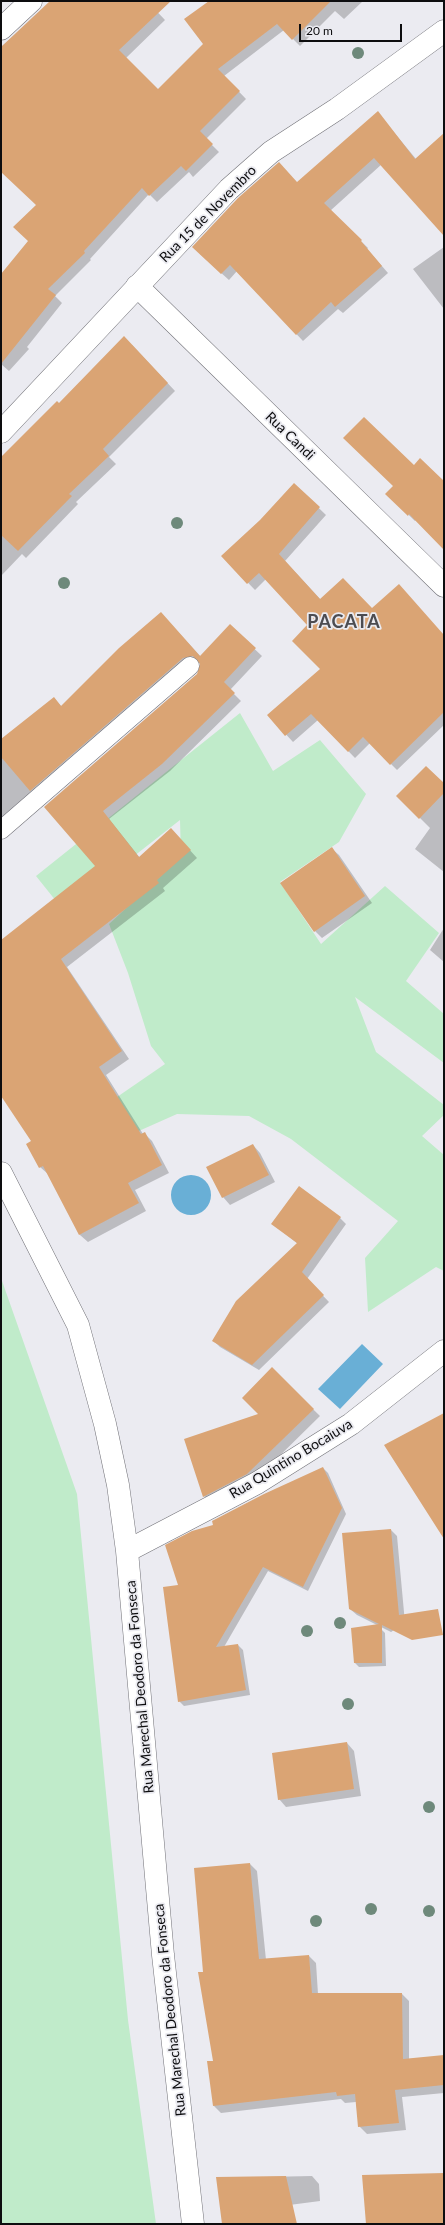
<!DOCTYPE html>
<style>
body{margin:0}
#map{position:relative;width:445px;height:2225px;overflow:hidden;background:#ebebf1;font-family:Lato,sans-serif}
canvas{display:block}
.frame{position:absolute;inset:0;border:2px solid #0d0d0f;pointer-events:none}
.scale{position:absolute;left:299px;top:24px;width:103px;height:18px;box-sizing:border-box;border:2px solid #0d0d0f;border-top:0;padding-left:5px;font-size:12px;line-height:14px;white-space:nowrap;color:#0d0d0f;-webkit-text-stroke:3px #ebebf1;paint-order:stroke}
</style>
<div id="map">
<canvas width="445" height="2225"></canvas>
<div class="frame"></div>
<div class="scale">20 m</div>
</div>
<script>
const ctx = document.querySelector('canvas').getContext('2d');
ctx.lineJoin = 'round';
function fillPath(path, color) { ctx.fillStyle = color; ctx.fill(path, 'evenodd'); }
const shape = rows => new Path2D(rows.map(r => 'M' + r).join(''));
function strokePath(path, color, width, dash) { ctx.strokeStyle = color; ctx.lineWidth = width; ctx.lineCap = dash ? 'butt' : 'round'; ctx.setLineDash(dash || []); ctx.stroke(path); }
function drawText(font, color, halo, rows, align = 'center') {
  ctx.font = font + ' Lato,sans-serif'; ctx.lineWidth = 3.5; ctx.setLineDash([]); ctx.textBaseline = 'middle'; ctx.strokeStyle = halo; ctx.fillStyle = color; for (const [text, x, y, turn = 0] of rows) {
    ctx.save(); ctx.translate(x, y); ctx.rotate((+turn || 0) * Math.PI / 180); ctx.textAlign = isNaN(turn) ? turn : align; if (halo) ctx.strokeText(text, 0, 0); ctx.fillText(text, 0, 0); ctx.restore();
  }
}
const green = shape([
 [240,713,273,771,320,740,366,794,339,842,280,882,321,944,385,886,439,933,406,981,444,1014,444,1063,355,997,376,1052,444,1105,444,1115,422,1136,444,1155,444,1271,436,1267,368,1312,365,1258,398,1221,291,1139,249,1116,177,1114,132,1134,117,1097,165,1064,151,1046,128,973,109,924,181,857,180,820,64,911,36,876],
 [1,1278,77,1494,128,2020,156,2224,1,2224]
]);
const water = shape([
 '171 1195a20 20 0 1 1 40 0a20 20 0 1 1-40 0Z',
 [362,1344,383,1364,340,1409,318,1389]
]);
const shadow = shape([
 [53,1,147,1,165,20,126,58,158,91,204,44,211,1,363,1,344,19,335,11,300,46,284,30,224,76,246,99,206,139,219,152,193,177,189,172,157,202,149,194,90,259,91,260,55,296,62,303,27,347,29,349,9,371,1,364,1,276,29,241,37,205,1,171,1,47],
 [378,113,416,159,444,134,444,235,382,164,330,211,368,248,367,249,388,273,343,313,338,309,303,341,237,271,229,280,200,254,297,183],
 [444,247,444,309,413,269],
 [132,345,175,391,109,457,116,464,76,502,78,504,26,558,22,554,1,576,1,458,59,404],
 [444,483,444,549,416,520,415,521,387,494],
 [294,484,326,515,285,561,321,600,372,609,444,635,444,725,397,770,370,743,355,758,318,720,293,742,268,715,322,669,309,626,266,579,255,590,222,556,260,521],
 [168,621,201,657,230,626,262,656,230,690,241,701,170,771,109,819,140,858,178,837,197,858,163,888,165,891,67,967,129,1059,106,1075,143,1134,144,1133,152,1141,169,1173,135,1190,146,1211,88,1242,80,1235,48,1174,40,1167,32,1141,1,1094,1,941,97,866,45,807,198,675,201,669,200,663,191,665,1,819,1,740,54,698,62,707],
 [444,785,444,872,415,849,430,828,398,796],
 [331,848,339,855,372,903,322,938,315,931],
 [444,928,444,962,430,950],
 [253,1145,260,1153,275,1182,230,1205,223,1197],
 [340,1218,346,1224,307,1279,329,1302,259,1370,220,1347,213,1340,298,1244,273,1224],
 [272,1369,320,1416,254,1481,212,1504,204,1496,185,1440,260,1415],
 [444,1414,444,1520,385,1445],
 [323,1468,328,1473,346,1514,308,1591,268,1571,224,1647,238,1645,243,1650,250,1695,184,1706,179,1701,179,1586,214,1526],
 [391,1530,397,1536,405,1623,391,1632,357,1615,350,1609],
 [381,1629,385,1633,386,1666,359,1667,355,1663],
 [347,1743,354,1751,361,1796,286,1807,279,1799],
 [250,1864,257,1871,266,1960,309,1956,316,1963,318,1994,402,1994,409,2001,409,2059,444,2056,444,2093,402,2097,406,2130,367,2134,359,2126,356,2102,345,2103,341,2099,221,2113,214,2106,214,2061,204,1972],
 [312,2176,319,2184,320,2201,228,2213,217,2178]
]);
const building = shape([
 [50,1,171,1,119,50,158,89,203,44,184,19,209,1,331,1,292,40,277,24,218,69,240,91,200,131,213,144,186,171,181,166,149,196,142,188,84,251,85,253,48,289,56,295,1,364,1,274,28,241,13,227,36,205,1,172,1,47],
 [378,111,415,159,444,133,444,236,374,158,324,203,362,240,361,241,382,266,335,307,331,302,296,335,230,265,221,274,192,247,238,198,279,162,297,182],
 [124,336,168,383,103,449,109,456,69,494,72,496,18,551,1,535,1,457,57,401,59,403],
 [364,417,414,465,420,458,444,481,444,550,409,514,408,516,385,494,393,486,343,438],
 [294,483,320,507,279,554,320,599,343,578,372,608,399,584,444,635,444,712,390,765,363,737,348,752,311,714,285,736,267,715,320,669,292,641,307,625,259,573,247,584,221,556,260,520],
 [161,612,200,656,230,624,256,648,224,682,235,693,162,764,103,811,139,857,171,828,191,850,157,880,159,883,61,959,122,1051,99,1067,141,1134,145,1132,162,1165,128,1183,139,1203,79,1235,43,1166,39,1168,26,1144,31,1141,1,1096,1,940,95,866,44,807,197,674,200,664,193,656,183,658,30,791,1,757,1,739,54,697,61,706,119,648],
 [426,766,444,783,444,793,419,819,396,796],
 [332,847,365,896,314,932,280,883],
 [253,1144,269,1175,222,1198,206,1167],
 [299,1186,341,1217,302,1272,324,1295,252,1365,212,1341,236,1301,297,1243,271,1224],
 [272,1367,314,1409,247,1474,203,1497,184,1439,258,1414,242,1398],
 [444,1413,444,1539,384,1445],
 [323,1467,342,1508,303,1587,263,1567,216,1647,238,1644,246,1690,178,1702,163,1587,178,1585,165,1545,192,1531,213,1525,212,1521,264,1494],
 [391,1529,399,1615,438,1609,443,1635,412,1640,382,1625,382,1663,354,1663,351,1628,379,1624,349,1609,342,1533],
 [347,1742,354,1789,278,1800,272,1753],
 [250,1863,259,1959,309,1955,312,1993,402,1993,403,2059,444,2055,444,2085,395,2090,399,2123,358,2127,355,2094,337,2096,336,2092,213,2106,207,2061,213,2061,198,1972,203,1972,194,1868],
 [444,2173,444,2224,366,2224,362,2175],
 [286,2176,297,2224,222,2224,216,2177]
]);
const service = shape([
 [1,830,190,666]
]);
const minor = shape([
 [1,29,31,1],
 [137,286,444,586]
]);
const tertiary = shape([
 [1,432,229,189,271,152,337,109,444,31],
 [1,1173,78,1325,105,1424,118,1485,127,1551,163,1955,193,2224],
 [127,1551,257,1483,351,1424,444,1351]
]);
const trees = [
 [358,53],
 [177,523],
 [64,583],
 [340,1623],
 [307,1631],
 [348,1704],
 [429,1807],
 [371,1909],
 [429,1911],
 [316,1921]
];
const streetNames = [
 ["Rua 15 de Novembro",208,214,-45],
 ["Rua Candi",290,436,44],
 ["Rua Quintino Bocaiuva",291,1459,-31],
 ["Rua Marechal Deodoro da Fonseca",140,1687,-95],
 ["Rua Marechal Deodoro da Fonseca",170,2010,-96]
];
const districtNames = [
 ["PACATA",344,622]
];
fillPath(green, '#c0ebca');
fillPath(water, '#69afd6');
fillPath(shadow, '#0003');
fillPath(building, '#daa474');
strokePath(service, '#717177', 19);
strokePath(minor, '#717177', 23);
strokePath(tertiary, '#717177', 23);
strokePath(service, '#fff', 18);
strokePath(minor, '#fff', 22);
strokePath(tertiary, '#fff', 22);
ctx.fillStyle = '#6e897b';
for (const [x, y] of trees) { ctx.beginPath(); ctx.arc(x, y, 6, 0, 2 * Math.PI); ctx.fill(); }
drawText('14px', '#0d0d0f', '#ebebf1', streetNames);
ctx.letterSpacing = '1px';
drawText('bold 18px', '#4c4c51', '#ebebf1', districtNames);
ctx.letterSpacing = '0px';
</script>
